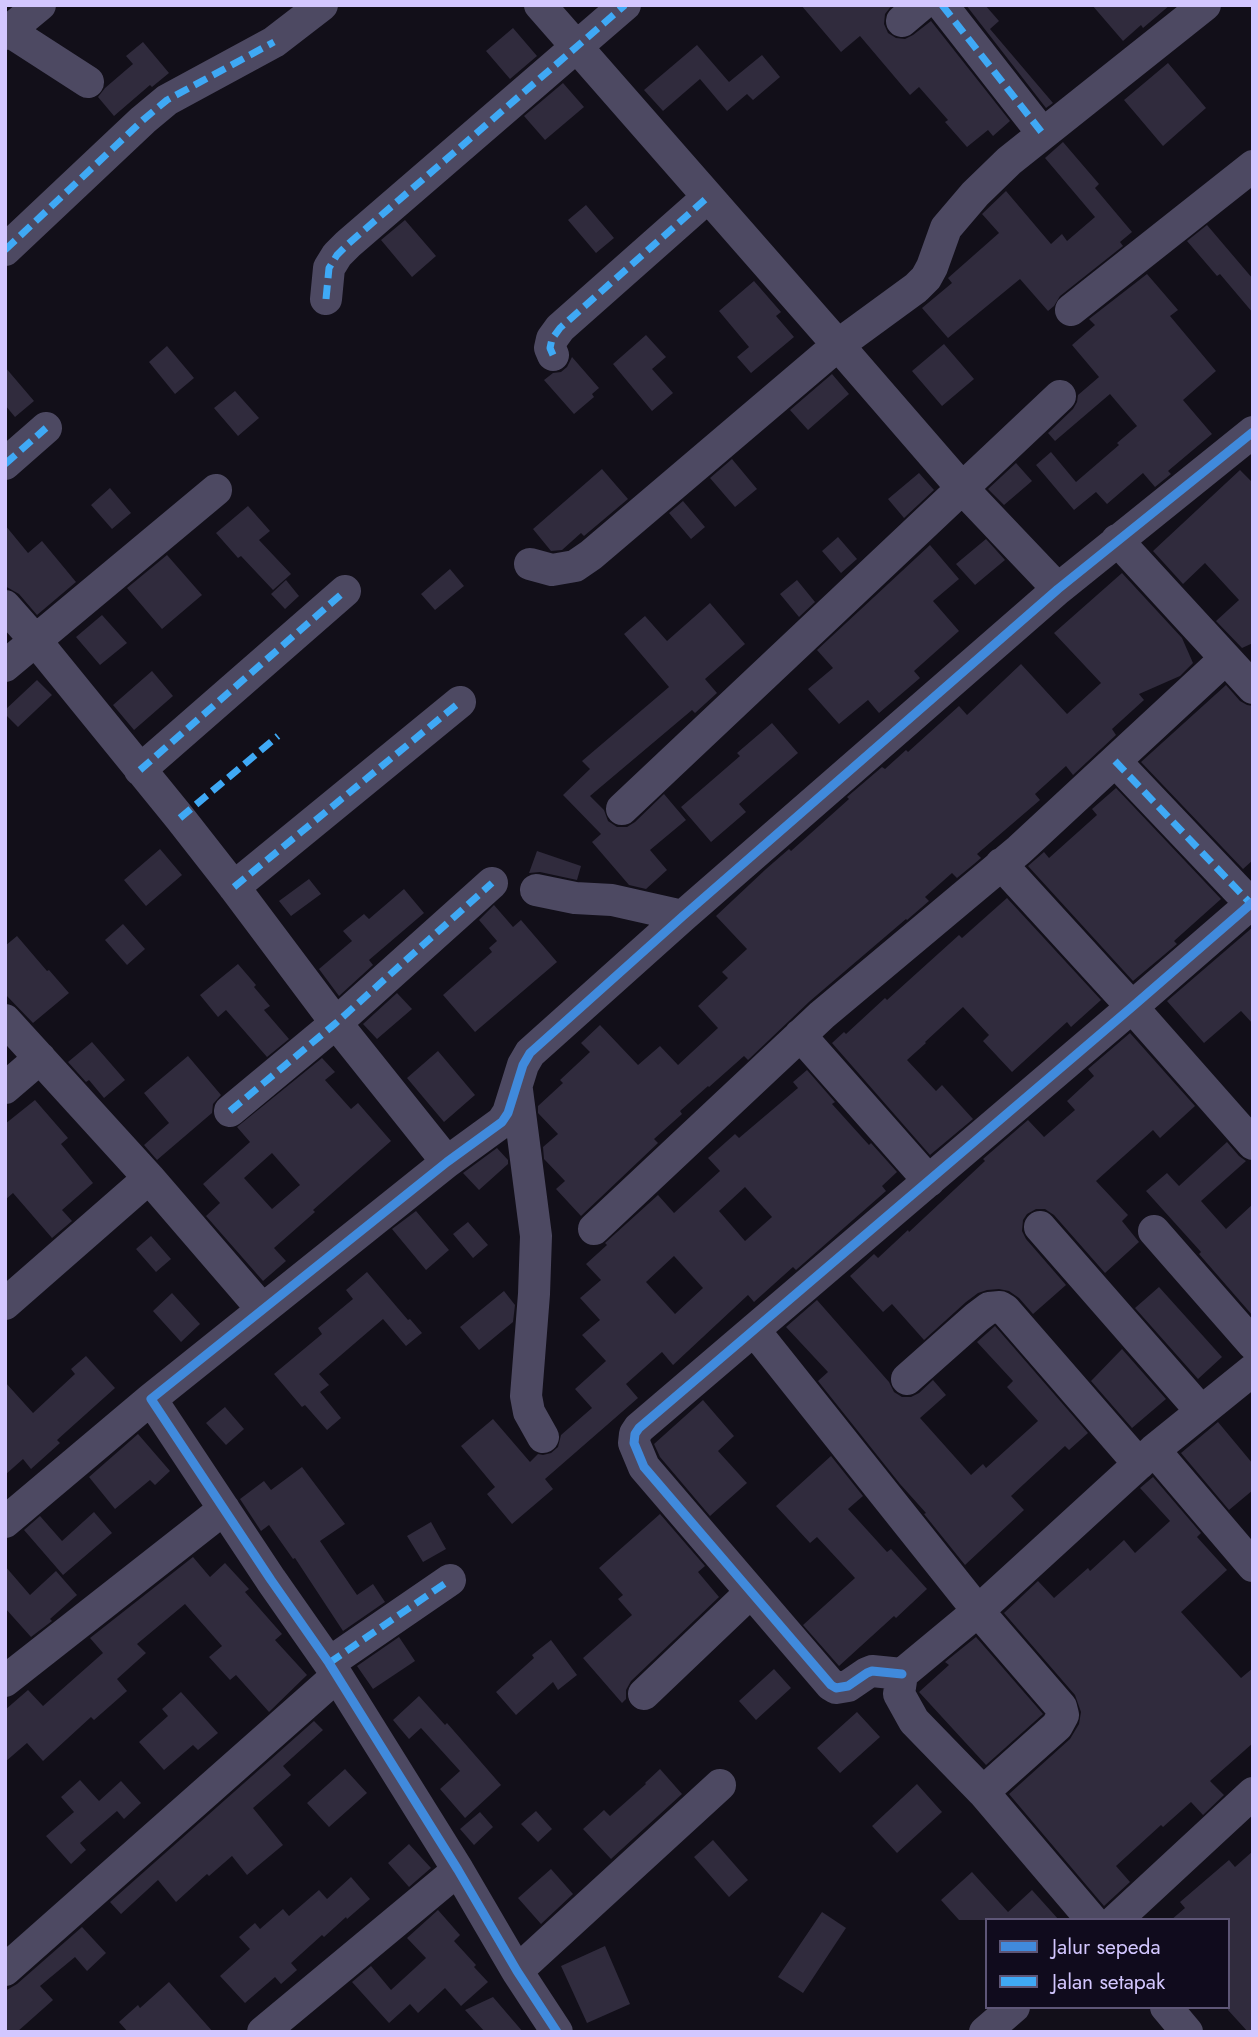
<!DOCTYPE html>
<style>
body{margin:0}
#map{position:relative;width:1258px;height:2037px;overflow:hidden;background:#120f19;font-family:Jost,sans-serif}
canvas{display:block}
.frame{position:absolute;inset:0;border:7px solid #d3c7ff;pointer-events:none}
.legend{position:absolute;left:985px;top:1918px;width:245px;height:91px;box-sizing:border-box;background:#100b1d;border:2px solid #5e5677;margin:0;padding:9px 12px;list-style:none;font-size:21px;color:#d3c7ff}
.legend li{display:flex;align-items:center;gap:14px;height:35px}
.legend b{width:35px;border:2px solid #5e5677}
</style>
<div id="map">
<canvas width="1258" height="2037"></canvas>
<div class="frame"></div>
<ul class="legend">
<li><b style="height:9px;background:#408adc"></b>Jalur sepeda</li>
<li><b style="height:9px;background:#3fa9f5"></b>Jalan setapak</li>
</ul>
</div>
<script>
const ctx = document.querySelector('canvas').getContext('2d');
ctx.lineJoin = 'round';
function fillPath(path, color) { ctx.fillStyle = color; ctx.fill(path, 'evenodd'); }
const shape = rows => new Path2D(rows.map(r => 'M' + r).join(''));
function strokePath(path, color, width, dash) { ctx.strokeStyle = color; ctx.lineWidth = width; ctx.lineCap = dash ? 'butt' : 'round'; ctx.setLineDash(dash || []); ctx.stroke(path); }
const building = shape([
 [801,5,892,5,885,14,884,24,888,33,896,38,905,39,913,35,931,21,1010,121,993,136,988,130,967,147,945,122,948,120,919,87,910,95,860,36,841,52],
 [966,5,985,5,999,21,990,29,1053,103,1046,108],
 [1092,5,1170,5,1143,28,1141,25,1123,41],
 [513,28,537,56,510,79,486,51],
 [143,42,169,73,152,87,150,85,114,116,98,97,105,88,133,64,126,56],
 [697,45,729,82,762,55,780,77,753,100,747,94,727,111,700,79,663,111,644,90],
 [1168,63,1206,108,1163,146,1124,100],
 [563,83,584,107,545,140,524,116],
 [1063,142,1099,184,1095,188,1132,232,1120,242,1123,246,1060,296,1054,306,1048,311,1020,279,948,338,922,308,952,283,948,278,999,233,982,214,1006,191,1051,244,1062,234,1067,241,1095,217,1045,158],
 [586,205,614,238,596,253,568,220],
 [405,220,436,256,412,277,381,240],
 [1207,225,1253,279,1253,313,1220,274,1217,276,1187,241],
 [1147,274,1178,310,1170,316,1216,371,1183,400,1212,434,1168,471,1171,474,1155,487,1143,473,1107,504,1096,492,1074,510,1036,465,1051,452,1076,482,1119,445,1117,443,1137,426,1110,394,1055,441,1048,433,1073,409,1077,402,1078,395,1099,377,1072,345,1095,325,1089,319],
 [754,281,781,312,776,316,794,337,751,373,737,357,749,347,719,311],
 [646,335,666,357,652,369,673,393,652,411,613,364],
 [944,344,974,379,942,406,912,371],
 [167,346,194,378,175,394,149,362],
 [572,357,599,388,592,394,594,397,574,414,544,380,553,373,561,372,567,367],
 [5,367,34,401,15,417,5,405],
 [832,374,849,394,808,430,790,410],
 [235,391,259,418,238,436,214,408],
 [732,459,757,489,735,507,710,478],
 [1016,463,1032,481,1004,505,988,489],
 [602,469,628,499,584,536,581,533,562,550,551,551,533,529],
 [1240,470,1253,483,1253,643,1242,648,1216,621,1239,600,1205,563,1183,584,1153,551],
 [919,473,934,490,904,518,888,499],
 [110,488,131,513,112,529,91,505],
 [683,501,705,527,691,539,669,513],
 [248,506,270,531,259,540,291,574,273,590,241,556,238,558,216,533],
 [5,525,28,553,42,541,76,582,37,615,19,594,5,586],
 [838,537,857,559,841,573,822,551],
 [986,539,1005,560,975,585,956,564],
 [930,545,959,579,933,601,959,631,914,671,920,678,879,713,868,700,839,724,808,689,833,668,817,650],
 [167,555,202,595,162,629,127,588],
 [450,569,464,586,435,610,421,594],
 [1122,573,1182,638,1193,663,1180,676,1139,694,1144,700,1112,729,1116,735,1073,775,1066,766,1035,794,1040,800,977,854,981,858,974,864,957,878,952,873,925,897,929,901,907,920,906,919,810,1001,748,1060,744,1056,709,1087,708,1086,680,1111,682,1114,654,1139,658,1143,581,1216,556,1189,565,1181,544,1159,543,1147,558,1134,538,1113,538,1106,563,1083,560,1080,590,1052,581,1043,600,1025,638,1065,660,1046,678,1065,718,1028,698,1006,728,978,722,972,747,949,716,916,766,869,789,849,791,851,849,799,847,797,882,767,885,769,906,750,908,752,959,706,967,715,1021,664,1067,714,1101,683,1054,633],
 [286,580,299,596,285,609,271,594],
 [797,580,815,602,799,617,780,594],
 [710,603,745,644,705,679,717,693,695,713,692,710,590,796,604,810,608,821,617,827,627,827,635,822,664,794,686,820,650,850,667,870,646,889,629,885,592,842,601,834,563,795,590,769,582,761,669,687,624,634,645,616,667,641],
 [102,615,127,643,100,665,76,637],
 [152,671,173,696,134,730,113,705],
 [37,680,52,695,18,727,5,714,5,710],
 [1226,685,1240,701,1247,705,1253,706,1253,860,1243,869,1141,762],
 [772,723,798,753,739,804,746,812,711,842,681,807,740,756,737,753],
 [1116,788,1221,899,1174,941,1177,944,1133,981,1028,866,1044,852,1049,858,1097,815,1092,809],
 [160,849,182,875,146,906,124,880],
 [537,851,581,866,577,880,540,872,529,873],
 [309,879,321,894,291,916,279,901],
 [404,889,424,913,369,960,373,965,339,996,319,969,352,941,343,931,364,914,369,919],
 [1007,898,1101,1000,1071,1027,1067,1022,1012,1072,983,1041,989,1035,963,1007,925,1042,926,1043,907,1060,936,1091,942,1085,973,1119,930,1155,832,1043,844,1032,846,1034,885,998,887,1000,959,935,962,938],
 [494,905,513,927,521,920,557,962,475,1032,443,995,492,952,489,948,497,941,479,920],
 [123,924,145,949,127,965,105,940],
 [1253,927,1253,1024,1241,1011,1204,1043,1167,1001],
 [17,936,47,971,49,970,69,993,33,1023,5,994,5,946],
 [238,964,256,985,254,987,270,1006,264,1010,289,1039,267,1057,226,1010,218,1017,200,995],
 [397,993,412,1009,377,1039,363,1024],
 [1130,1033,1195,1106,1160,1138,1153,1130,1096,1181,1128,1215,1122,1221,1139,1242,1105,1273,1054,1215,1045,1209,1036,1209,1027,1214,1023,1220,1022,1231,1026,1239,1066,1285,1033,1314,1019,1298,1009,1291,999,1289,987,1290,978,1293,966,1302,924,1340,892,1304,883,1312,850,1276,874,1254,878,1258,908,1230,909,1232,985,1161,983,1159,1028,1120,1044,1137,1075,1110,1067,1101,1094,1076,1088,1069],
 [92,1042,125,1080,104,1098,89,1080,86,1082,68,1062],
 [438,1051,475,1095,444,1122,407,1078],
 [188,1056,221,1095,213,1104,212,1113,157,1160,144,1145,169,1123,144,1093],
 [322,1058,335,1072,325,1080,351,1109,358,1103,391,1141,313,1210,315,1212,274,1248,286,1261,263,1281,206,1216,220,1203,203,1184,250,1142,237,1127],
 [272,1153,300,1185,272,1209,244,1178],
 [807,1070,835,1102,832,1104,869,1145,871,1143,897,1172,882,1186,886,1191,796,1270,793,1267,754,1302,748,1295,673,1365,662,1352,626,1384,638,1398,545,1479,553,1489,512,1524,487,1494,495,1487,461,1446,493,1419,530,1462,538,1454,543,1455,551,1453,558,1447,561,1435,592,1408,575,1389,606,1361,582,1335,600,1320,580,1298,601,1280,586,1264,607,1245,605,1243,658,1195,674,1213,720,1171,708,1158,735,1134,739,1138,798,1088,793,1082],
 [745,1187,772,1217,745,1241,719,1211],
 [674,1256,703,1288,675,1314,646,1282],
 [35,1100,68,1138,61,1144,93,1183,62,1210,72,1221,52,1238,13,1193,5,1200,5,1124],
 [1227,1142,1239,1156,1246,1161,1201,1201,1226,1229,1253,1204,1253,1316,1199,1254,1201,1252,1146,1191,1167,1173,1179,1186],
 [497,1148,508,1160,508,1164,479,1190,463,1173],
 [416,1211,449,1250,426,1270,392,1229],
 [468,1222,488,1245,473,1258,453,1234],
 [151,1236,171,1259,156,1272,136,1249],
 [367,1272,408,1320,410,1319,422,1333,406,1346,383,1319,319,1374,329,1385,320,1392,341,1418,327,1430,305,1405,302,1407,274,1374,322,1334,318,1328,353,1299,346,1290],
 [1159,1287,1222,1357,1198,1379,1135,1308],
 [504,1291,515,1305,513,1322,479,1350,460,1327],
 [172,1293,200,1324,181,1342,153,1311],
 [817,1300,889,1382,894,1392,902,1397,911,1397,919,1393,933,1380,946,1395,920,1418,971,1475,983,1464,986,1468,1038,1421,1007,1387,1013,1381,977,1342,995,1326,1088,1433,1069,1450,1065,1446,1011,1496,1024,1510,965,1565,924,1514,926,1513,900,1484,818,1381,828,1372,786,1327],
 [1122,1349,1166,1399,1132,1428,1091,1381],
 [86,1356,115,1388,57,1440,60,1443,31,1469,23,1459,5,1475,5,1382,33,1413,75,1374,71,1369],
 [703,1400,734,1436,718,1451,747,1483,710,1516,660,1457,654,1444],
 [225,1407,244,1429,226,1445,206,1423],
 [1218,1422,1253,1464,1253,1490,1229,1510,1181,1453],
 [138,1434,170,1471,155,1485,150,1480,115,1509,89,1477],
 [831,1456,863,1496,848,1509,887,1552,891,1549,927,1589,896,1618,894,1616,839,1666,803,1625,855,1578,817,1537,810,1543,776,1506],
 [302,1467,345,1524,320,1541,357,1595,373,1584,385,1602,343,1631,295,1558,293,1559,269,1525,261,1531,240,1499,264,1481,271,1490],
 [1153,1477,1201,1533,1197,1537,1227,1570,1181,1612,1241,1678,1253,1668,1253,1743,1210,1781,1224,1795,1203,1815,1191,1802,1163,1827,1161,1825,1116,1866,1130,1882,1104,1906,1009,1794,1070,1739,1079,1724,1081,1712,1075,1695,1004,1613,1038,1581,1054,1598,1088,1568,1090,1571,1124,1540,1135,1553,1170,1521,1140,1488],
 [94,1512,112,1533,63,1575,24,1530,40,1516,62,1541],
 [660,1514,705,1566,698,1572,719,1597,631,1681,626,1690,626,1699,622,1703,583,1658,632,1615,618,1599,623,1595,599,1568],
 [431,1522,446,1549,423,1562,407,1536],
 [193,1557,210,1577,225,1563,249,1589,245,1592,282,1634,275,1640,307,1675,269,1712,236,1675,230,1680,209,1657,222,1646,185,1604,137,1644,146,1653,117,1679,127,1691,94,1720,91,1717,43,1761,27,1743,5,1762,5,1710,28,1690,43,1706,103,1653,90,1638],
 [5,1566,30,1595,56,1571,77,1595,50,1619,52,1621,31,1637,5,1608],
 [399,1637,415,1661,373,1689,357,1666],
 [976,1637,1043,1714,986,1765,919,1692,949,1665,945,1662],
 [551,1640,577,1675,558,1690,553,1682,516,1715,496,1692,534,1658,532,1655],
 [774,1669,791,1688,756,1720,739,1701],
 [181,1692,218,1733,198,1750,193,1745,164,1770,139,1742,168,1716,162,1709],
 [419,1696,445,1725,447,1723,501,1785,465,1818,440,1789,460,1771,421,1728,409,1739,393,1720],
 [857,1712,880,1737,840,1773,817,1748],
 [314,1721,323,1730,283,1766,291,1775,253,1808,283,1845,247,1875,232,1856,209,1876,207,1874,176,1902,158,1880,121,1914,110,1902],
 [345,1769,367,1793,329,1827,307,1803],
 [660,1769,682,1794,611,1859,583,1829,604,1810,610,1816,646,1784,645,1783],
 [80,1780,99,1801,121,1781,141,1803,124,1819,117,1811,80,1843,86,1850,71,1864,46,1836,74,1812,61,1797],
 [917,1784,942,1812,897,1853,872,1826],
 [536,1811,552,1829,538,1842,521,1824],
 [480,1812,493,1827,474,1845,460,1829],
 [713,1840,748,1880,729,1897,694,1857],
 [409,1844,431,1868,409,1887,388,1863],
 [1253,1851,1253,2032,1248,2032,1228,2010,1228,1920,1171,1920,1185,1908,1180,1902,1229,1860,1235,1867],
 [551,1869,573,1894,541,1924,518,1898],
 [972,1872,1008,1912,1032,1890,1059,1920,959,1920,941,1900],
 [351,1877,370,1899,347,1919,346,1917,324,1937,322,1935,291,1963,297,1970,281,1984,275,1977,245,2003,220,1976,250,1949,239,1937,255,1923,260,1929,283,1909,289,1916,319,1890,327,1899],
 [438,1910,460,1935,454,1941,476,1965,474,1967,488,1982,461,2006,445,1988,418,2013,410,2004,389,2023,352,1982,371,1966,391,1990,426,1958,407,1938],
 [822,1912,846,1928,803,1993,778,1977],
 [82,1927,106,1953,87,1971,75,1957,40,1986,53,2000,17,2032,5,2032,5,1991,17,1984],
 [605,1946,630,2004,587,2023,561,1966],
 [169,1982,213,2032,128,2032,119,2022,138,2005,140,2008],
 [493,1997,523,2032,485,2032,465,2010]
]);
const minor = shape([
 [942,5,1043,134],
 [902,21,921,5],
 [9,31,88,82],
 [5,34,40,5],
 [5,250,143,120,167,100,274,42,322,5],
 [326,299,329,268,337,255,348,244,625,5],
 [1071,310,1253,166],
 [553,355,550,348,552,339,560,328,708,197],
 [5,464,46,428],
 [1117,540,1253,688],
 [530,564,552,570,575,566,591,555,838,345,540,5],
 [1058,589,962,488,838,345,916,288,926,278,932,267,946,228,975,194,1009,161,1205,5],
 [5,606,36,641,180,818,234,887,336,1023,447,1162],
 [5,666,216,490],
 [1115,761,1251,904],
 [140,770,345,591],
 [622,809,1060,396],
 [1001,864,1132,1007,1253,1144],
 [234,887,460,702],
 [536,890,575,898,612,900,683,916],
 [5,1020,149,1178,262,1309],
 [800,1035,929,1181],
 [5,1088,40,1058],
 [517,1090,536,1236,534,1294,526,1396,529,1412,543,1437],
 [230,1111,336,1023,492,883],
 [1040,1227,1201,1411],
 [594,1229,822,1015,1019,850,1225,659],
 [1154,1231,1253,1344],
 [5,1304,149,1178],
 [754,1330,978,1611,1061,1707,1063,1715,1057,1726,983,1792],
 [907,1379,977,1317,989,1308,1000,1307,1005,1310,1139,1464],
 [1154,1450,1253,1566],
 [5,1522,151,1399],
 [329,1663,450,1580],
 [902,1674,872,1671,867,1673,848,1686,836,1688,831,1685,644,1467,634,1443,635,1434,639,1428,1132,1007,1253,902],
 [5,1681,224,1509],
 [644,1694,750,1593],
 [1092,1920,983,1792,914,1721,899,1694,902,1674,978,1611,1154,1450,1253,1370],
 [1116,1920,1253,1793],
 [5,1970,337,1676],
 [517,1971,720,1785],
 [1166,2007,1187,2032],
 [263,2032,458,1870],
 [557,2032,517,1971,458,1870,329,1663,271,1580,151,1399,447,1162,502,1122,508,1113,523,1065,530,1053,683,916,1058,589,1253,432],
 [985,2032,1014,2007]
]);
const quiet = shape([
 [942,5,1043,134],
 [5,250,143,120,167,100,274,42],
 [326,299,329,268,337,255,348,244,625,5],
 [553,355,550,348,552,339,560,328,708,197],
 [5,464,46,428],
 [1115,761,1251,904],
 [140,770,345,591],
 [180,818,278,736],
 [234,887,460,702],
 [230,1111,336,1023,492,883],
 [329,1663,450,1580]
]);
const cycleway = shape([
 [902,1674,872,1671,867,1673,848,1686,836,1688,831,1685,644,1467,634,1443,635,1434,639,1428,1132,1007,1253,902],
 [557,2032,517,1971,458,1870,329,1663,271,1580,151,1399,447,1162,502,1122,508,1113,523,1065,530,1053,683,916,1058,589,1253,432]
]);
fillPath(building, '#302b3d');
strokePath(minor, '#4d4962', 32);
strokePath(quiet, '#3fa9f5', 7, [14, 7]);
strokePath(cycleway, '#408adc', 9);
</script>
